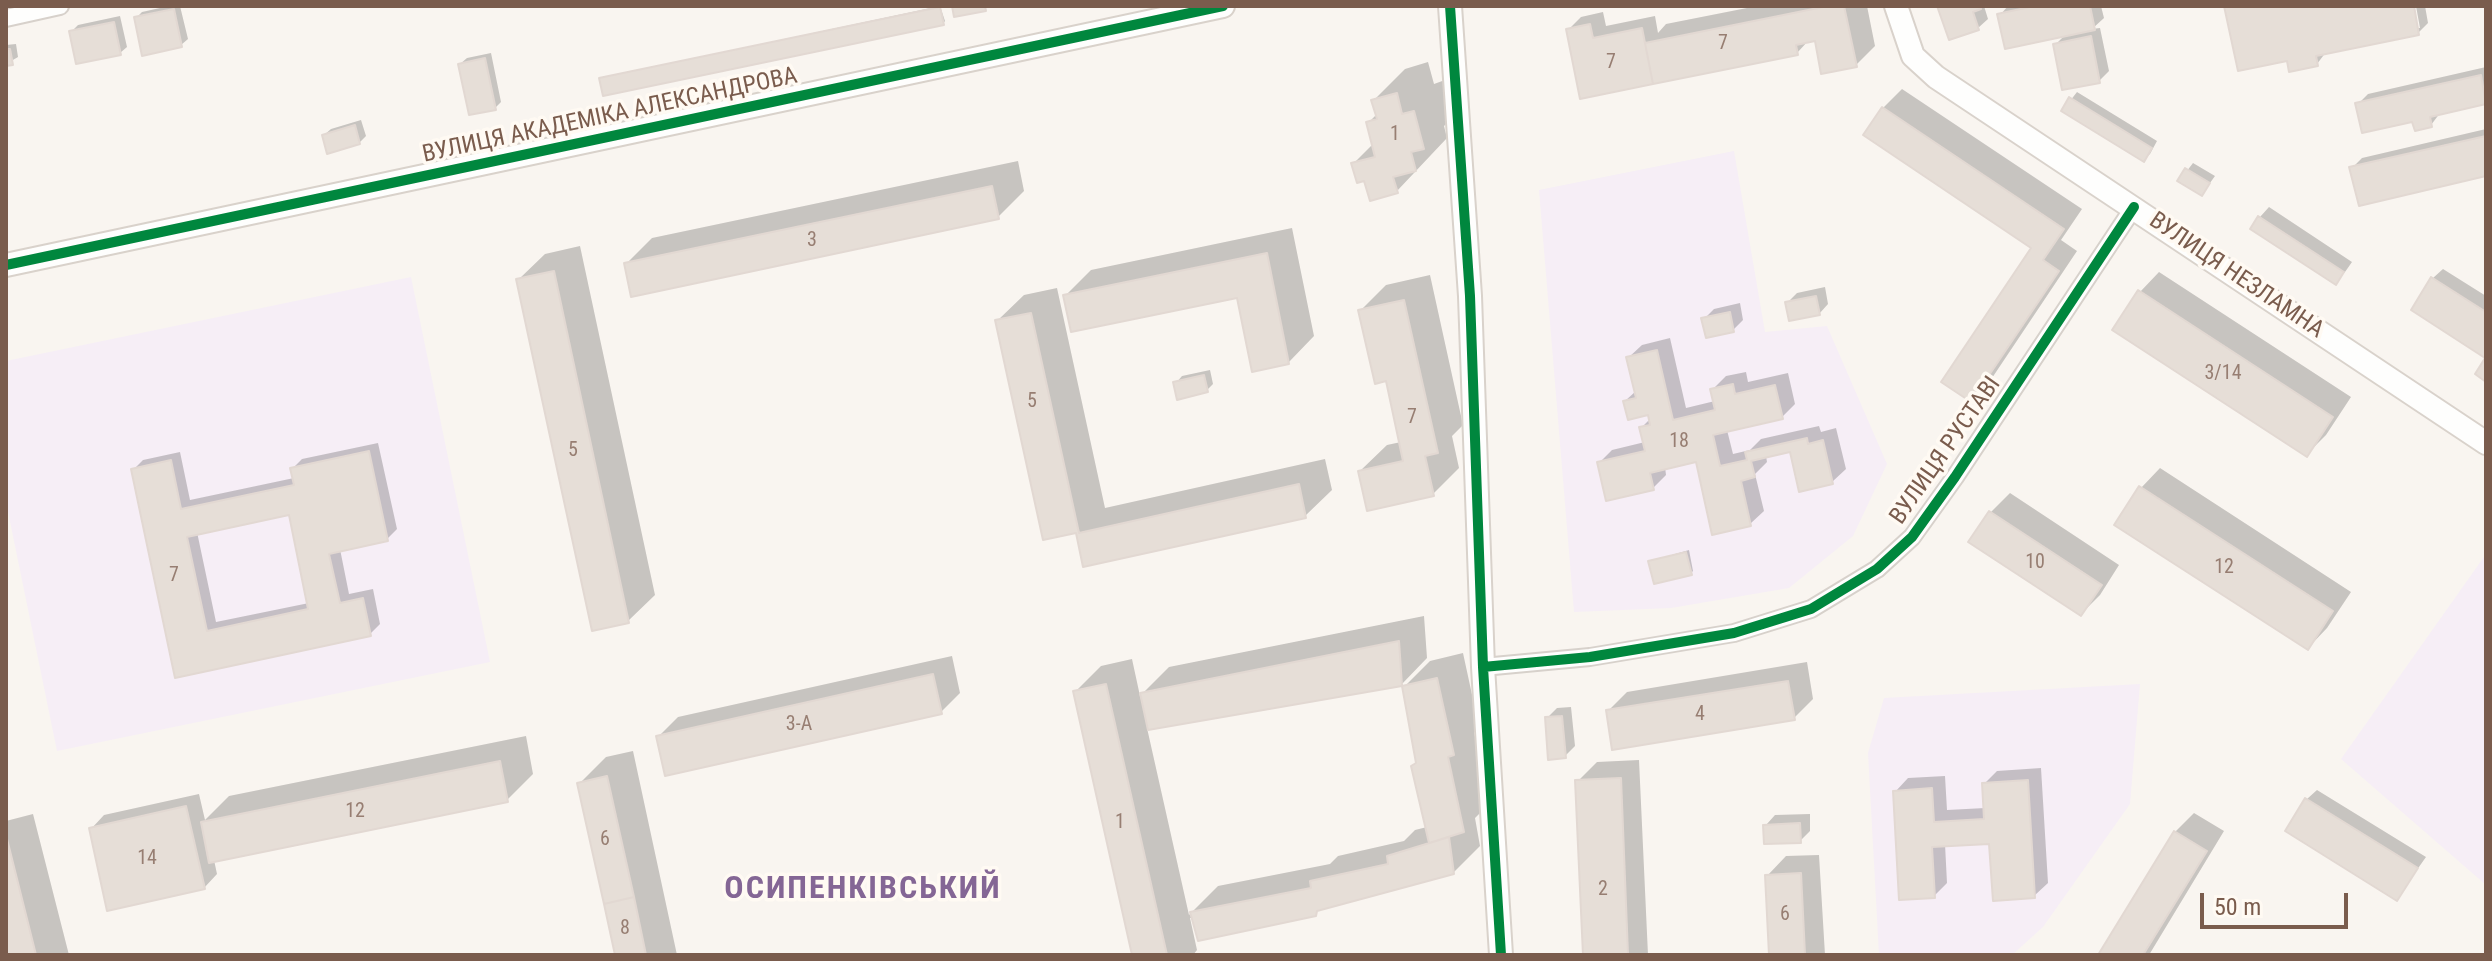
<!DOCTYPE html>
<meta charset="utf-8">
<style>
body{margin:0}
#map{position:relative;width:2492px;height:961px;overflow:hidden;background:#f9f5f0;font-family:"Roboto Condensed",sans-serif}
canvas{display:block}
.frame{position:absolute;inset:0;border:8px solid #7a5c4d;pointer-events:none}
.scale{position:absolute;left:2200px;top:893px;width:148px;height:36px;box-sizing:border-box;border:4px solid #7a5c4d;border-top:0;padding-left:10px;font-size:24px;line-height:28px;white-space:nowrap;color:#7a5c4d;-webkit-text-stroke:6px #fffaf3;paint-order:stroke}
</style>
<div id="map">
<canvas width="2492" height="961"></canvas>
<div class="frame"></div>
<div class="scale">50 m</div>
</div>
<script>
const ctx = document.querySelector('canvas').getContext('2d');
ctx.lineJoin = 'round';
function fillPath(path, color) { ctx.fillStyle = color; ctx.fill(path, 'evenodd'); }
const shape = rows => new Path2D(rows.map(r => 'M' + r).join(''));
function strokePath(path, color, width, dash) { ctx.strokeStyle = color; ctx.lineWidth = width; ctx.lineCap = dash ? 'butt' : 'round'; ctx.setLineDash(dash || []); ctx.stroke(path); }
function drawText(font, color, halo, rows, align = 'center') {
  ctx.font = font + ' "Roboto Condensed",sans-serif'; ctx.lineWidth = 7; ctx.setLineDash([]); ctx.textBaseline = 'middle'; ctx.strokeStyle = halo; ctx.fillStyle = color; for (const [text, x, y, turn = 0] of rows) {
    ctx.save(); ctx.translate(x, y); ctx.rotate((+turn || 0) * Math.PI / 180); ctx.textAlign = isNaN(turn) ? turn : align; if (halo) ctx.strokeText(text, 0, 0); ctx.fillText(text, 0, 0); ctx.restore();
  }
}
const education = shape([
 [1734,151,1765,332,1827,326,1887,464,1853,536,1789,588,1671,608,1574,612,1539,190],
 [411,277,490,662,57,751,6,502,6,361],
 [2486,554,2486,885,2341,759],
 [2140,684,2130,804,2043,927,2012,955,1879,955,1868,753,1884,698]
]);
const shadow = shape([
 [169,6,180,6,188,39,181,45,136,18,142,12],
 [940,6,945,21,943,24,601,78],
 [1757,6,1867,6,1875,46,1856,65,1816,39,1809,40,1797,53,1582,97,1568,30,1581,17,1603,12,1606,26,1655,16,1658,33,1666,24],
 [1939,6,1984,6,1988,19,1978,28],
 [2008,6,2101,6,2104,18,2092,29,2100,28,2109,71,2099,81,2055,45,2066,34,2000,15],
 [2226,6,2412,6,2416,28,2420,28,2416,6,2425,6,2428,23,2418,33,2326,52,2317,64,2288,58],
 [120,16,127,47,120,53,71,32,78,25],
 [16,44,18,57,6,64,6,45],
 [491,53,501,102,495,108,460,64,467,58],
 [1428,62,1434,84,1445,80,1455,115,1444,126,1447,138,1397,191,1366,179,1353,164,1374,143,1368,123,1377,114,1374,100,1405,69],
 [2486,67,2486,102,2440,113,2431,125,2358,104,2368,94],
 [1902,89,2082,209,2061,240,2077,251,1990,381,1971,400,2034,247,1883,108],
 [2077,92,2157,141,2150,154,2143,160,2063,110],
 [361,120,366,136,359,143,324,135,331,129],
 [2486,129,2486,174,2352,168,2362,158],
 [1018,161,1024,191,998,217,626,264,652,238],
 [2193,163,2215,176,2202,194,2180,180],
 [2269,207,2352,262,2345,272,2335,282,2260,217],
 [1292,228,1314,336,1288,363,1238,295,1065,296,1091,270],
 [580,246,655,595,628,621,518,280,545,254],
 [2443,269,2486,296,2486,356,2433,278],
 [2159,272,2351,397,2326,435,2307,454,2140,292],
 [1430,275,1463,425,1452,436,1459,468,1433,494,1360,471,1387,445,1401,442,1387,379,1360,311,1386,285],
 [1825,287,1828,304,1819,314,1787,303,1797,293],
 [1057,288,1105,508,1325,459,1332,490,1305,516,1085,564,1078,531,997,321,1024,295],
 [1740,303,1743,320,1733,330,1704,319,1714,309],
 [1670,338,1686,408,1715,401,1712,390,1726,376,1746,372,1748,382,1788,373,1795,404,1782,417,1727,430,1733,454,1750,450,1761,439,1819,426,1821,432,1836,428,1846,469,1832,482,1792,450,1766,456,1767,462,1755,474,1764,511,1750,524,1697,460,1665,467,1666,475,1653,488,1599,463,1612,450,1645,442,1642,427,1651,418,1649,413,1625,401,1636,391,1628,358,1642,345],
 [1210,370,1213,384,1207,390,1176,383,1182,376],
 [378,443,397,529,387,539,340,549,349,594,373,589,380,624,370,634,176,675,133,470,143,460,180,452,190,500,294,478,292,469,302,459],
 [290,512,309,603,216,622,197,532],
 [2160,468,2351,592,2327,628,2308,648,2141,488],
 [2010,493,2119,565,2100,595,2081,614,1971,541,1991,512],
 [1689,550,1693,571,1691,573,1651,561],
 [1424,616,1427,658,1401,685,1147,728,1189,915,1218,886,1330,864,1338,856,1404,841,1415,830,1427,827,1404,687,1430,661,1463,653,1479,727,1474,732,1489,804,1475,818,1480,846,1453,873,1321,908,1315,914,1190,918,1197,950,1193,955,1134,955,1075,692,1101,666,1132,659,1140,696,1169,667],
 [952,656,960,693,941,712,658,737,678,717],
 [1807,662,1813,699,1794,718,1608,711,1627,692],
 [1571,707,1575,746,1565,756,1547,718,1557,708],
 [526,736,533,774,507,800,214,860,217,874,204,888,91,829,104,815,199,794,205,820,229,796],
 [633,751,677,955,617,955,580,783,606,757],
 [1639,760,1648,955,1585,955,1578,781,1597,762],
 [2041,768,2048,883,2034,896,1991,842,1945,844,1947,883,1934,896,1895,792,1908,778,1945,776,1947,810,1985,808,1984,784,1997,771],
 [2317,790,2426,857,2397,898,2307,799],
 [2194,813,2224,831,2149,955,2100,955,2175,832],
 [33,814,69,955,6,955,6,821],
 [1810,814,1810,831,1800,841,1766,825,1775,815],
 [1819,855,1825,955,1771,955,1767,876,1786,856]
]);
const building = shape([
 [952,6,985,6,986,11,954,17,952,6],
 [1828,6,1844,6,1857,67,1821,74,1815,41,1796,45,1798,55,1653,84,1645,43,1828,6],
 [1937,6,1980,6,1981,9,1973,12,1979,30,1949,40,1937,6],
 [2035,6,2090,6,2095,30,2005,49,1997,14,2035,6],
 [2224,6,2414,6,2419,35,2316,56,2318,66,2289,72,2287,61,2238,71,2224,6],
 [940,7,944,25,603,96,599,78,940,7],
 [174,9,182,47,142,56,134,17,174,9],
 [114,22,121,55,76,64,69,31,114,22],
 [1590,24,1593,38,1642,28,1653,84,1580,99,1566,29,1590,24],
 [2091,36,2100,83,2062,90,2053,44,2091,36],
 [6,49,10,49,13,65,6,66,6,49],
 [485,58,496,110,469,115,458,64,485,58],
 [2481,75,2486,104,2430,117,2432,127,2415,131,2412,122,2362,133,2355,103,2481,75],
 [1397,93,1402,114,1414,111,1424,149,1411,152,1416,171,1393,177,1398,193,1370,201,1364,181,1357,183,1351,163,1375,157,1366,122,1377,119,1371,100,1397,93],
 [2069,97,2152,148,2144,162,2061,111,2069,97],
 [1882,107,2064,229,2043,260,2059,271,1971,402,1941,382,2031,248,1863,135,1882,107],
 [355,125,360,144,327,154,322,135,355,125],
 [2486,136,2486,176,2359,206,2349,167,2486,136],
 [2185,168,2210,183,2202,196,2177,181,2185,168],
 [992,186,999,219,631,297,624,263,992,186],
 [2258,216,2344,272,2336,285,2250,229,2258,216],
 [1267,253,1289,364,1252,372,1237,298,1071,332,1063,295,1267,253],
 [554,271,629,623,592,631,516,279,554,271],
 [2431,277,2486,312,2486,382,2475,374,2485,358,2411,310,2431,277],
 [2138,290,2333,417,2307,457,2112,330,2138,290],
 [1816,296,1820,315,1789,321,1785,302,1816,296],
 [1404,300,1438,453,1425,456,1434,496,1367,511,1358,471,1403,461,1386,381,1375,384,1358,310,1404,300],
 [1730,312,1734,332,1706,338,1701,318,1730,312],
 [1031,313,1079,533,1299,484,1306,518,1083,567,1076,533,1043,540,995,320,1031,313],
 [1657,350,1673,420,1715,410,1710,389,1733,384,1735,394,1775,385,1783,419,1713,435,1720,466,1747,460,1745,452,1807,438,1808,444,1823,440,1833,484,1799,492,1790,452,1751,461,1755,477,1741,481,1751,526,1712,535,1696,462,1650,473,1654,490,1606,501,1597,462,1645,451,1639,427,1650,425,1648,415,1628,420,1623,401,1636,398,1626,357,1657,350],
 [1204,375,1208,392,1177,400,1173,382,1204,375],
 [369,451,388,541,329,554,340,603,363,598,371,636,175,678,131,469,171,460,181,509,294,485,290,468,369,451],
 [289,515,308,609,207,631,187,537,289,515],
 [2139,486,2333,611,2308,650,2114,525,2139,486],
 [1989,511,2102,585,2081,616,1968,542,1989,511],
 [1686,552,1692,575,1654,584,1648,561,1686,552],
 [1399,641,1402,686,1148,730,1140,693,1399,641],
 [933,674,942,714,665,776,656,736,933,674],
 [1437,678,1454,755,1448,757,1464,832,1429,843,1411,766,1416,763,1402,686,1437,678],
 [1788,681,1795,720,1612,750,1606,710,1788,681],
 [1106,684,1167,955,1132,955,1073,691,1106,684],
 [1562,716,1566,758,1548,760,1545,717,1562,716],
 [500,761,508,802,209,863,201,822,500,761],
 [607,776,634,897,604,904,577,783,607,776],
 [1621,778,1628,955,1583,955,1575,780,1621,778],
 [2028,780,2035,898,1993,901,1989,844,1932,847,1935,898,1899,900,1893,791,1932,788,1934,822,1984,819,1982,783,2028,780],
 [2305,798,2418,868,2397,901,2285,831,2305,798],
 [186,806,205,889,107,911,89,828,186,806],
 [1800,823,1801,843,1764,844,1763,825,1800,823],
 [2174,831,2207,851,2143,955,2098,955,2174,831],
 [1449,837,1454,874,1317,911,1316,916,1198,941,1190,912,1311,888,1310,881,1388,864,1387,856,1449,837],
 [7,839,36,955,6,955,7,839],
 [1801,873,1805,955,1769,955,1765,875,1801,873],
 [634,897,646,955,615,955,604,904,634,897]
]);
const street = shape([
 [6,18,60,6],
 [1483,667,1590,657,1734,633,1811,609,1877,569,1912,537,1955,477,2134,207]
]);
const secondary = shape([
 [1450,6,1470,296,1483,667,1501,955],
 [1896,6,1913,56,1936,77,2486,443],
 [6,265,1223,6]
]);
const cycleway = shape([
 [1450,6,1470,296,1483,667,1501,955],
 [6,265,1223,6],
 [1483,667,1590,657,1734,633,1811,609,1877,569,1912,537,1955,477,2134,207]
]);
const numberNames = [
 ["7",1723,44],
 ["7",1611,63],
 ["1",1395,135],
 ["3",812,241],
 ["3/14",2223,374],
 ["5",1032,402],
 ["7",1412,418],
 ["18",1679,442],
 ["5",573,451],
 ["10",2035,563],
 ["12",2224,568],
 ["7",174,576],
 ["4",1700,715],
 ["3-А",799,725],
 ["12",355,812],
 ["1",1120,823],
 ["6",605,840],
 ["14",147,859],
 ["2",1603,890],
 ["6",1785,915],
 ["8",625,929]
];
const streetNames = [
 ["ВУЛИЦЯ АКАДЕМІКА АЛЕКСАНДРОВА",610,116,-12],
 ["ВУЛИЦЯ НЕЗЛАМНА",2236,276,34],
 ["ВУЛИЦЯ РУСТАВІ",1946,451,-55]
];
const districtNames = [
 ["ОСИПЕНКІВСЬКИЙ",863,890]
];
fillPath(education, '#f6eef6');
fillPath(shadow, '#0003');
fillPath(building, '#e6ded7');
strokePath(building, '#e2d8d2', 2);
strokePath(street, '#d7d1cb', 20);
strokePath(secondary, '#d9d2cb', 26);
strokePath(street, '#fefefd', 16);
strokePath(secondary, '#fefefd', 22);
strokePath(cycleway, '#00873e', 10);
drawText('20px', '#977e72', null, numberNames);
drawText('24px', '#7a5c4d', '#fffaf3', streetNames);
ctx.letterSpacing = '2px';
drawText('bold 32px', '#846695', '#fffaf3', districtNames);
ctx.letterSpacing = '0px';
</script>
